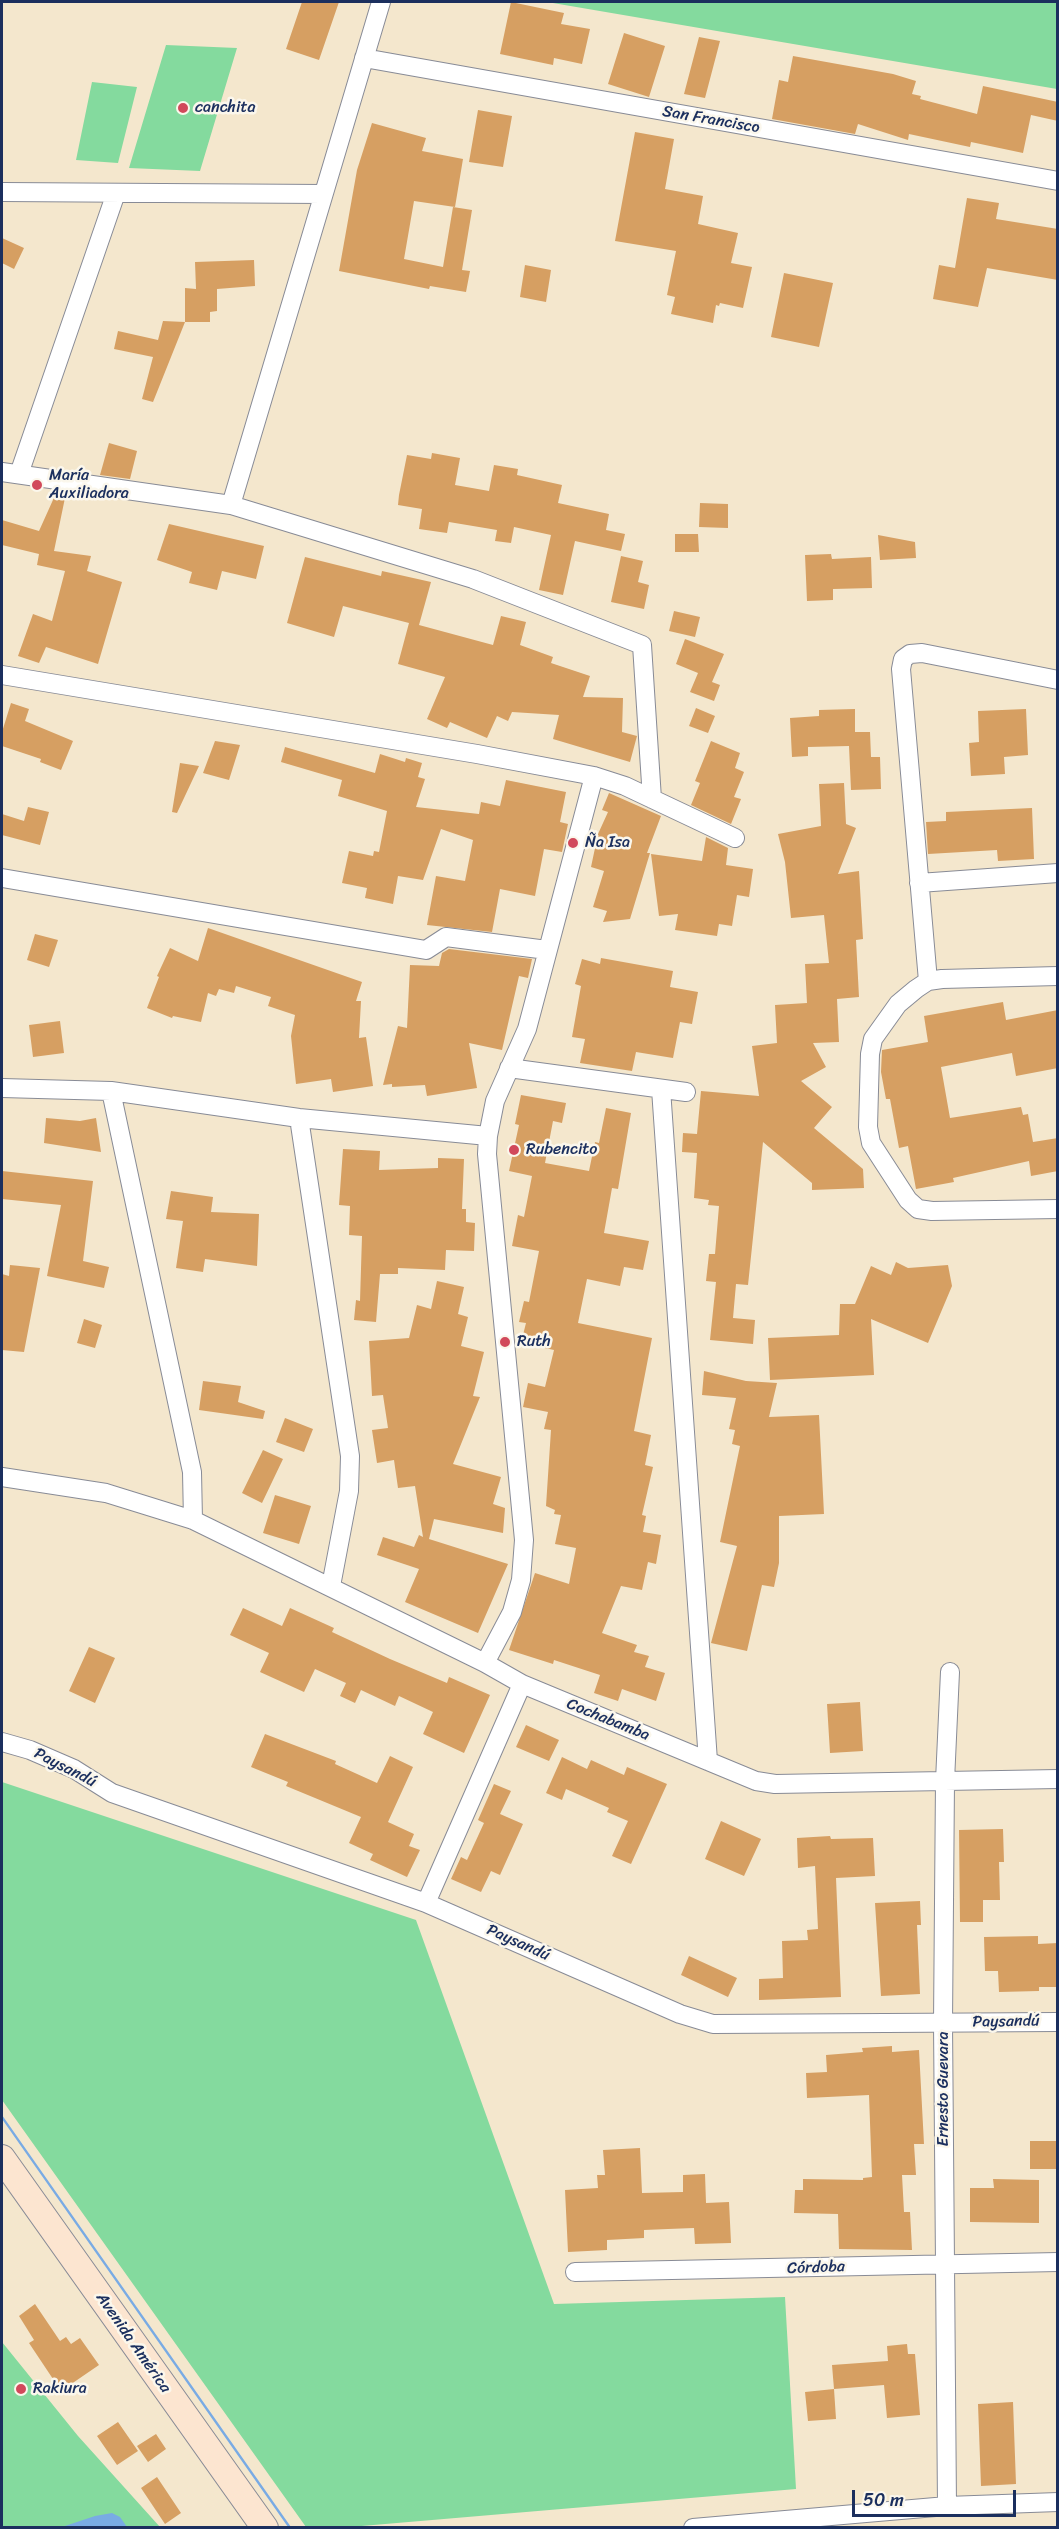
<!DOCTYPE html>
<meta charset="utf-8">
<style>
body{margin:0}
#map{position:relative;width:1059px;height:2529px;overflow:hidden;background:#f4e7cd;font-family:Sriracha,sans-serif}
canvas{display:block}
.frame{position:absolute;inset:0;border:3px solid #1b2f5e;pointer-events:none}
.scale{position:absolute;left:852px;top:2490px;width:164px;height:27px;box-sizing:border-box;border:3px solid #1b2f5e;border-top:0;padding-left:8px;font-size:18px;line-height:21px;white-space:nowrap;color:#1b2f5e;-webkit-text-stroke:4px #fbf7ec;paint-order:stroke}
</style>
<div id="map">
<canvas width="1059" height="2529"></canvas>
<div class="frame"></div>
<div class="scale">50 m</div>
</div>
<script>
const ctx = document.querySelector('canvas').getContext('2d');
ctx.lineJoin = 'round';
function fillPath(path, color) { ctx.fillStyle = color; ctx.fill(path, 'evenodd'); }
const shape = rows => new Path2D(rows.map(r => 'M' + r).join(''));
function strokePath(path, color, width, dash) { ctx.strokeStyle = color; ctx.lineWidth = width; ctx.lineCap = dash ? 'butt' : 'round'; ctx.setLineDash(dash || []); ctx.stroke(path); }
function drawText(font, color, halo, rows, align = 'center') {
  ctx.font = font + ' Sriracha,sans-serif'; ctx.lineWidth = 5; ctx.setLineDash([]); ctx.textBaseline = 'middle'; ctx.strokeStyle = halo; ctx.fillStyle = color; for (const [text, x, y, turn = 0] of rows) {
    ctx.save(); ctx.translate(x, y); ctx.rotate((+turn || 0) * Math.PI / 180); ctx.textAlign = isNaN(turn) ? turn : align; if (halo) ctx.strokeText(text, 0, 0); ctx.fillText(text, 0, 0); ctx.restore();
  }
}
const green = shape([
 [547,2,1057,2,1057,89],
 [166,45,237,48,200,171,129,168],
 [92,82,137,87,118,163,76,160],
 [2,1782,416,1920,554,2304,785,2297,796,2489,350,2527,306,2527,2,2100],
 [2,2342,78,2436,160,2527,2,2527]
]);
const water = shape([
 [2,2115,291,2527,288,2527,2,2119],
 [112,2513,120,2517,127,2527,62,2527,95,2516]
]);
const building = shape([
 [302,2,339,2,319,60,286,49],
 [511,2,564,13,561,24,590,29,582,64,554,58,553,65,500,54],
 [624,33,665,46,649,97,608,84],
 [699,37,720,41,705,98,684,94],
 [793,56,893,74,916,81,912,94,921,96,920,99,977,114,983,86,1058,102,1058,121,1031,115,1023,153,971,142,970,147,909,134,908,140,858,124,855,134,772,119,779,80,788,82],
 [478,110,512,116,503,167,469,162],
 [372,123,426,138,422,151,463,159,455,207,414,201,404,259,443,267,453,207,472,210,462,270,470,271,466,292,430,286,429,289,339,271,357,170],
 [635,132,674,139,665,189,703,196,698,224,738,233,731,263,752,267,743,308,720,303,719,306,716,305,713,323,671,314,675,297,667,295,676,251,615,241],
 [967,198,999,203,996,219,1058,229,1058,280,987,268,978,307,933,299,939,265,955,268],
 [2,238,24,248,14,269,2,263],
 [254,260,255,286,217,289,217,311,210,312,210,322,185,322,185,288,196,289,195,262],
 [525,265,551,270,546,302,520,297],
 [784,273,833,283,819,347,771,337],
 [163,321,185,322,153,402,142,399,153,357,114,349,118,331,158,340],
 [109,443,137,451,130,479,100,475],
 [432,453,460,458,455,485,489,491,494,465,518,469,517,475,562,485,558,503,609,514,606,530,625,534,621,551,575,541,563,595,539,590,551,535,514,527,511,543,495,541,497,530,449,522,447,533,419,529,422,509,398,505,399,495,407,455,431,459],
 [57,491,66,493,54,551,91,556,87,571,122,582,98,664,46,647,39,663,18,656,33,614,52,621,65,571,37,565,39,554,2,545,2,520,39,531],
 [700,503,728,504,728,528,699,527],
 [169,524,264,546,256,579,222,571,217,590,189,583,192,572,157,560],
 [675,534,698,534,699,552,675,552],
 [878,535,915,542,916,558,880,560],
 [831,554,832,559,871,557,872,588,833,589,833,600,807,601,805,555],
 [621,556,643,561,638,582,649,585,644,609,611,602],
 [305,557,381,576,382,571,431,582,419,625,493,645,501,616,526,622,520,645,553,657,551,663,590,676,583,697,623,698,622,732,637,736,630,762,553,739,559,715,512,712,508,721,497,716,487,738,450,722,447,728,427,719,445,677,398,664,409,623,343,606,334,637,287,623],
 [674,611,700,617,695,637,669,631],
 [685,639,724,654,712,682,720,685,714,701,690,692,698,673,676,664],
 [11,703,29,709,25,721,73,741,61,770,40,762,41,759,2,746,2,732],
 [696,708,715,716,708,733,689,726],
 [855,709,855,732,870,732,871,757,880,757,881,789,851,790,849,746,808,747,808,756,792,757,790,718,819,716,819,710],
 [1026,709,1028,755,1004,757,1005,774,971,776,969,743,979,742,978,711],
 [215,741,240,745,229,780,203,773],
 [711,741,740,753,735,768,744,772,734,797,741,799,731,824,691,805,700,783,695,781],
 [285,747,375,773,380,754,405,762,406,758,422,763,418,777,425,779,416,807,479,814,481,802,500,806,506,780,566,792,560,822,568,824,562,852,544,849,535,896,500,889,492,932,427,925,436,876,465,881,473,840,441,829,423,880,398,876,393,904,365,898,367,888,342,883,349,851,373,856,374,851,379,852,387,811,338,796,342,780,281,762],
 [180,763,199,766,177,813,172,812],
 [844,783,846,824,856,828,838,874,859,871,863,939,856,940,859,997,837,999,839,1042,813,1043,826,1067,801,1081,832,1107,814,1128,863,1169,864,1188,812,1190,812,1183,763,1142,748,1285,736,1284,733,1318,755,1320,753,1344,710,1340,716,1282,706,1281,709,1254,715,1254,719,1206,708,1205,709,1200,694,1198,697,1153,682,1152,683,1133,697,1134,701,1091,759,1096,752,1046,777,1043,775,1005,807,1003,805,964,829,963,824,915,791,918,785,862,778,834,821,826,819,784],
 [609,793,661,816,647,853,650,853,630,919,603,922,607,911,593,907,604,871,591,867,598,834,608,812,602,810],
 [28,807,49,812,40,845,2,835,2,814,24,821],
 [1032,808,1034,859,998,861,997,850,928,854,926,822,946,821,946,812],
 [706,837,728,848,726,865,753,869,749,897,737,895,732,926,719,924,717,936,675,930,678,914,659,916,651,854,702,861],
 [208,928,362,982,356,1001,361,1001,359,1038,366,1037,373,1086,333,1092,331,1079,296,1084,291,1036,295,1015,268,1006,271,997,236,986,234,993,219,989,216,996,208,993,201,1022,173,1016,172,1018,147,1008,159,977,157,976,170,948,198,961],
 [35,934,58,940,49,967,27,960],
 [449,949,532,959,528,978,519,976,502,1050,469,1043,477,1088,427,1096,425,1085,392,1087,392,1084,383,1085,398,1026,407,1028,410,965,439,966,442,953],
 [601,958,673,971,670,987,698,992,692,1024,680,1022,673,1058,636,1052,632,1071,580,1063,585,1039,572,1037,581,986,575,984,582,959,600,964],
 [1003,1002,1006,1020,1058,1010,1058,1068,1016,1076,1012,1053,941,1067,950,1118,1021,1107,1023,1115,1028,1114,1033,1142,1058,1138,1058,1171,1031,1176,1029,1161,953,1178,954,1182,916,1189,908,1146,899,1148,890,1099,886,1099,881,1072,882,1050,928,1042,924,1016],
 [60,1021,64,1053,33,1057,29,1025],
 [521,1095,566,1103,562,1123,553,1121,545,1163,589,1171,595,1142,599,1143,606,1108,631,1113,618,1189,612,1188,604,1233,649,1241,643,1270,624,1267,620,1286,587,1279,578,1323,652,1338,634,1431,651,1435,645,1465,653,1467,642,1515,646,1516,643,1532,661,1535,656,1564,648,1562,642,1590,621,1586,602,1633,637,1645,634,1652,649,1656,645,1667,665,1673,656,1701,622,1689,618,1701,594,1693,600,1675,554,1660,553,1664,509,1650,535,1573,569,1584,576,1548,555,1544,561,1515,554,1514,555,1510,546,1506,551,1430,544,1429,548,1412,523,1407,528,1383,545,1387,554,1350,521,1343,526,1323,519,1322,524,1301,529,1302,539,1251,512,1246,518,1215,524,1217,532,1176,509,1171,519,1125,515,1124],
 [46,1118,80,1121,96,1118,101,1152,44,1143],
 [343,1149,380,1151,379,1170,438,1168,438,1158,464,1159,462,1209,466,1209,466,1222,475,1223,474,1251,446,1250,445,1270,398,1268,398,1274,380,1274,376,1322,354,1320,356,1300,360,1301,362,1236,349,1235,350,1206,339,1205],
 [2,1171,93,1181,83,1261,109,1267,104,1288,47,1276,61,1205,2,1199],
 [171,1191,213,1197,211,1212,259,1214,257,1266,205,1259,203,1272,176,1268,183,1221,166,1219],
 [896,1262,908,1268,948,1265,952,1286,928,1343,871,1319,874,1375,770,1380,768,1338,839,1335,840,1304,855,1304,871,1266,891,1275],
 [10,1265,40,1268,24,1352,2,1350,2,1274,9,1276],
 [437,1281,464,1287,458,1314,468,1317,461,1346,484,1352,473,1396,480,1397,453,1464,501,1477,493,1504,505,1508,503,1533,434,1519,429,1539,508,1564,478,1633,405,1602,419,1569,377,1555,383,1537,414,1547,419,1535,423,1537,415,1486,398,1488,394,1460,377,1463,372,1430,388,1428,383,1395,372,1396,369,1341,409,1338,417,1305,431,1309],
 [84,1319,102,1325,95,1348,77,1343],
 [704,1371,746,1381,777,1383,769,1417,819,1415,824,1514,779,1516,779,1563,774,1587,762,1585,747,1651,711,1643,737,1546,720,1542,740,1446,732,1444,735,1430,729,1429,736,1398,702,1395],
 [203,1381,241,1386,238,1402,265,1411,263,1419,199,1410],
 [285,1418,313,1429,304,1452,276,1442],
 [263,1450,283,1459,262,1503,242,1493],
 [275,1495,311,1506,299,1544,263,1533],
 [243,1608,282,1626,290,1608,334,1628,332,1632,390,1659,447,1683,449,1677,490,1695,464,1753,423,1734,433,1712,399,1696,395,1706,361,1690,355,1703,340,1696,346,1683,315,1669,304,1692,260,1672,269,1653,230,1635],
 [89,1647,115,1658,95,1703,69,1691],
 [860,1702,863,1751,830,1753,827,1704],
 [526,1725,559,1740,549,1761,516,1747],
 [265,1734,336,1761,335,1764,377,1783,390,1756,413,1767,388,1822,414,1834,409,1846,420,1850,407,1877,370,1860,373,1854,349,1843,361,1817,286,1786,288,1782,251,1767],
 [562,1757,587,1769,591,1760,624,1775,627,1767,667,1784,631,1864,612,1856,628,1821,607,1812,609,1808,566,1789,562,1800,546,1793],
 [494,1784,511,1791,500,1814,523,1824,500,1875,491,1871,481,1892,451,1879,461,1857,467,1860,484,1823,478,1820],
 [721,1821,761,1839,744,1876,705,1859],
 [1003,1829,1004,1862,999,1862,1000,1900,983,1900,983,1922,960,1922,959,1830],
 [830,1836,831,1839,873,1838,875,1876,836,1878,841,1997,759,2000,759,1979,783,1978,782,1941,808,1940,807,1930,818,1929,815,1866,798,1868,797,1838],
 [920,1901,921,1925,917,1925,920,1994,881,1996,875,1903],
 [1038,1936,1038,1944,1058,1943,1058,1987,1039,1987,1039,1991,999,1992,998,1971,985,1971,984,1937],
 [689,1956,737,1978,728,1997,681,1975],
 [892,2046,892,2052,919,2050,924,2144,914,2144,916,2175,902,2175,904,2212,910,2212,912,2250,839,2249,838,2214,794,2213,795,2190,803,2190,803,2179,863,2180,863,2178,872,2177,869,2095,807,2098,806,2073,827,2072,826,2055,863,2052,862,2048],
 [1030,2141,1058,2141,1058,2169,1030,2169],
 [640,2148,642,2193,683,2192,683,2175,705,2174,706,2203,729,2202,731,2243,695,2244,694,2228,668,2229,644,2230,644,2238,607,2240,607,2250,568,2252,565,2190,598,2188,597,2175,605,2175,603,2150],
 [993,2179,1039,2180,1039,2223,970,2222,970,2188,994,2188],
 [35,2304,60,2341,66,2337,71,2344,80,2338,99,2365,61,2391,29,2343,34,2340,19,2316],
 [907,2344,908,2354,915,2354,920,2415,887,2418,884,2385,834,2389,832,2365,888,2361,887,2346],
 [834,2389,836,2419,808,2421,805,2392],
 [1013,2402,1016,2484,981,2486,978,2404],
 [118,2422,138,2451,117,2465,97,2436],
 [156,2434,166,2449,148,2462,137,2446],
 [157,2477,181,2513,165,2524,141,2488]
]);
const minor = shape([
 [364,58,1058,181],
 [2,192,323,194],
 [2,472,231,505,473,579,642,645,652,799],
 [19,474,116,193],
 [231,505,381,2],
 [2,675,477,754,594,776,625,786,735,838],
 [2,878,426,950,446,937,547,950],
 [919,883,1058,873],
 [1058,976,942,979,928,981,916,989,898,1004,873,1039,870,1054,868,1127,871,1143,908,1200,918,1209,932,1211,1058,1209],
 [928,981,901,669,903,659,910,654,922,653,1058,680],
 [509,1068,686,1092],
 [2,1088,111,1091,299,1118,488,1136],
 [661,1089,708,1761],
 [111,1091,192,1472,193,1520],
 [299,1118,350,1456,349,1491,331,1586],
 [2,1477,106,1493,193,1520,485,1663,522,1684,756,1781,775,1784,1058,1779],
 [485,1663,512,1612,521,1580,524,1540,487,1154,488,1136,495,1101,527,1029,594,776],
 [2,1742,30,1750,74,1769,112,1793,426,1903,680,2014,713,2024,1058,2022],
 [426,1903,522,1684],
 [575,2272,1058,2262],
 [947,2506,943,2023,945,1781,950,1672],
 [693,2528,947,2506,1058,2502]
]);
const secondary = shape([
 [2,2158,265,2528]
]);
const markers = [
 [183,108,6,"#d1495b"],
 [37,485,6,"#d1495b"],
 [573,843,6,"#d1495b"],
 [514,1150,6,"#d1495b"],
 [505,1342,6,"#d1495b"],
 [21,2389,6,"#d1495b"]
];
const poiNames = [
 ["canchita",195,108],
 ["María",49,476],
 ["Auxiliadora",49,494],
 ["Ña Isa",585,843],
 ["Rubencito",526,1150],
 ["Ruth",517,1342],
 ["Rakiura",33,2389]
];
const streetNames = [
 ["San Francisco",711,120,10],
 ["Cochabamba",608,1720,22],
 ["Paysandú",65,1768,27],
 ["Paysandú",518,1943,24],
 ["Paysandú",1006,2022,-1],
 ["Ernesto Guevara",944,2089,-90],
 ["Córdoba",816,2268,-2],
 ["Avenida América",133,2343,55]
];
fillPath(green, '#84da9e');
fillPath(water, '#79abe4');
fillPath(building, '#d69f62');
strokePath(minor, '#888b96', 20);
strokePath(secondary, '#888b96', 28);
strokePath(minor, '#fff', 18);
strokePath(secondary, '#fce5d0', 26);
for (const [x, y, r, color] of markers) { const dot = new Path2D(); dot.arc(x, y, r, 0, 2 * Math.PI); ctx.fillStyle = color; ctx.fill(dot); strokePath(dot, '#fbf7ec', 2); }
drawText('16px', '#1b2f5e', '#fbf7ec', poiNames, 'left');
drawText('16px', '#1b2f5e', '#fbf7ec', streetNames);
</script>
